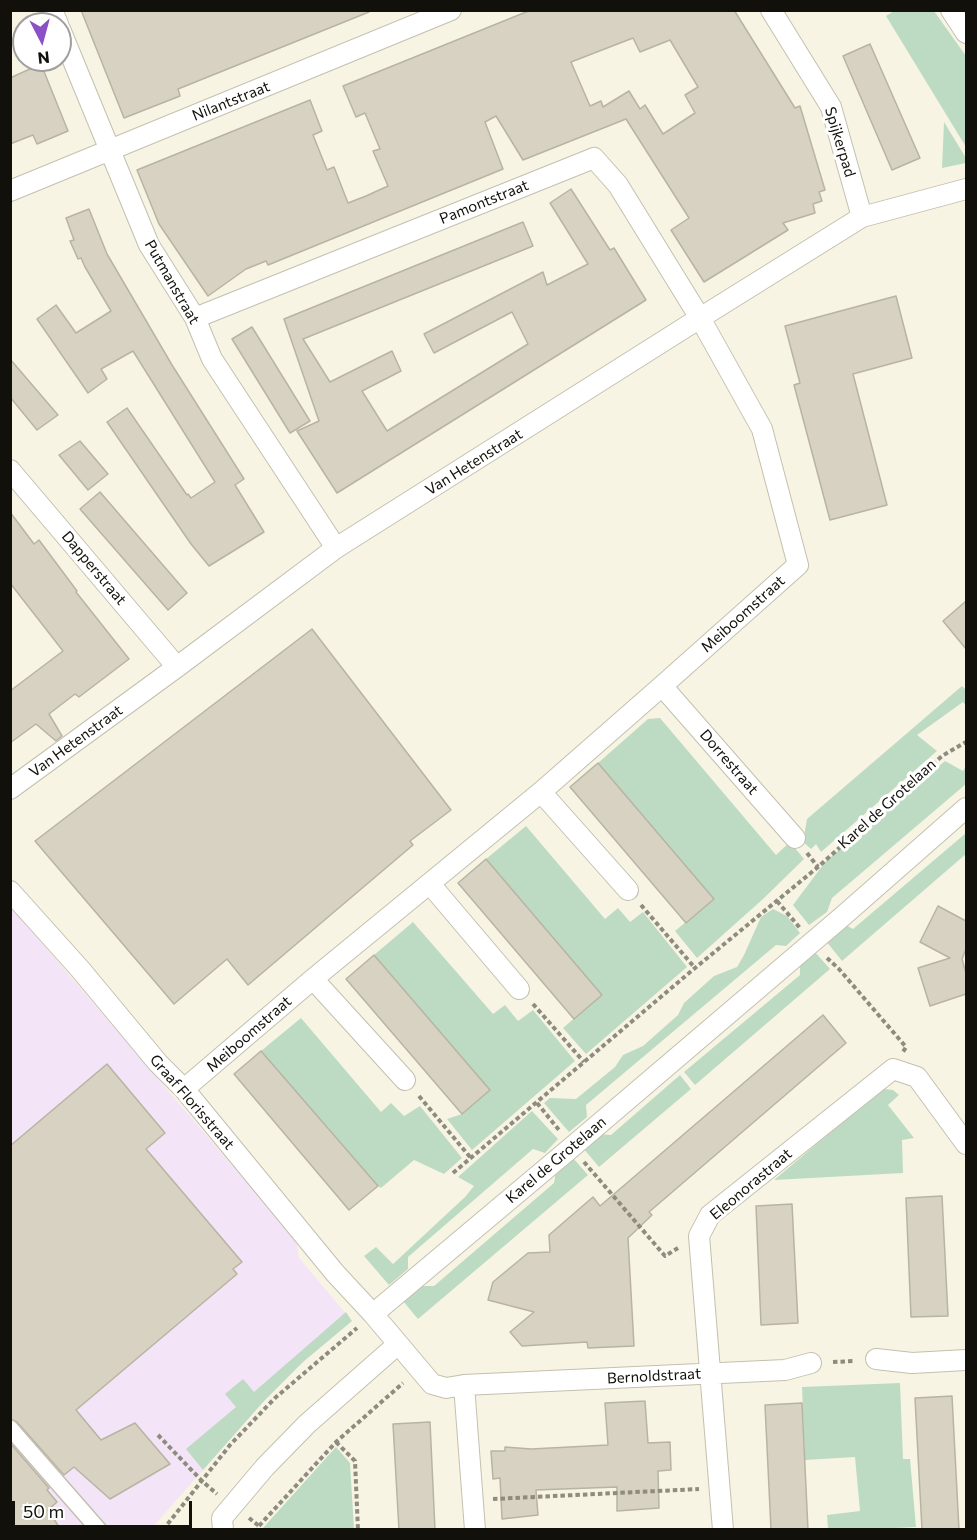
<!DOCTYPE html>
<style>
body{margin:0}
#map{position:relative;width:977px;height:1540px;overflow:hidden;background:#f8f4e3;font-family:Commissioner,sans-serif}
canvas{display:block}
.frame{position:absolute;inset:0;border:12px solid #11100a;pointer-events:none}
.north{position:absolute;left:12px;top:12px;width:60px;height:60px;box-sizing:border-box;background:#fff;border:2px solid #a09f9d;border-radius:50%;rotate:174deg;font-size:16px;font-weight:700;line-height:24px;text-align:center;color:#11100a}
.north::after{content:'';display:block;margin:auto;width:21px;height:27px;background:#8c50c6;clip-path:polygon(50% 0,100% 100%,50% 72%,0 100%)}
.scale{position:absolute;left:12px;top:1501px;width:180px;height:27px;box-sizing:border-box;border:3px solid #11100a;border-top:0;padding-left:8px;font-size:18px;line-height:21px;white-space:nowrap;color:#11100a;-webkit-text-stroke:4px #fff;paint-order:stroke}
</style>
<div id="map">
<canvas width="977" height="1540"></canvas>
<div class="frame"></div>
<div class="north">N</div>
<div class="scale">50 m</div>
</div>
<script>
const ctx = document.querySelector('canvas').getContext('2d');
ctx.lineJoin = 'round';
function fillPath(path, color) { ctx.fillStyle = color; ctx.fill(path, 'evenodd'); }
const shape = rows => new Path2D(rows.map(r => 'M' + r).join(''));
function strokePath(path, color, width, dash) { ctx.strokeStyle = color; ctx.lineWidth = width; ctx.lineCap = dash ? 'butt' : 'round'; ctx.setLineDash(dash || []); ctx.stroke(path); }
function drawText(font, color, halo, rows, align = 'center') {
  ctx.font = font + ' Commissioner,sans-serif'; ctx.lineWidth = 6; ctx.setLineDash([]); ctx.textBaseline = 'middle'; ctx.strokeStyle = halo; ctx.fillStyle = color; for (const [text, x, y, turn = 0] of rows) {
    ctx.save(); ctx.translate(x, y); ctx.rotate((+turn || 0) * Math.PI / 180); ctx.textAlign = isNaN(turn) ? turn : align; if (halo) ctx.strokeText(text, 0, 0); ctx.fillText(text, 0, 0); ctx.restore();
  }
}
const commercial = shape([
 [10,906,296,1240,299,1258,352,1321,303,1362,264,1401,151,1529,11,1529]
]);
const green = shape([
 [894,11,934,11,966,56,966,147,886,16],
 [944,122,966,158,966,163,942,168],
 [962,686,966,690,966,706,963,702,917,735,937,751,821,852,816,844,811,849,803,842,807,819],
 [660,718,776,855,790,842,804,859,763,899,697,958,675,931,714,899,598,763,648,719],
 [945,761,963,771,966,766,966,784,832,898,827,912,809,925,793,905,826,861],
 [526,826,605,919,618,908,630,922,643,912,687,967,586,1054,563,1028,601,995,486,859],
 [966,833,966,854,842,961,826,941,846,925,853,929],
 [773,909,787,916,800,933,786,946,776,945,586,1105,587,1117,569,1132,544,1103,550,1098,576,1099,615,1067,623,1055,643,1046,678,1015,684,1003,714,976,737,967,744,955,761,917],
 [413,922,493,1014,505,1005,518,1021,533,1010,575,1061,472,1150,447,1119,462,1114,489,1090,374,955],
 [814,951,830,969,695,1085,684,1072,800,975,800,965],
 [301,1018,381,1112,391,1103,404,1116,420,1106,462,1158,444,1174,414,1160,381,1188,378,1186,261,1051],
 [680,1075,691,1089,599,1167,583,1148,599,1134,611,1135],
 [885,1089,893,1090,899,1095,888,1105,914,1138,902,1140,903,1173,774,1180,877,1093],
 [532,1111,558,1139,545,1153,533,1149,408,1257,408,1269,389,1285,364,1256,376,1247,393,1264,465,1197,474,1186,458,1177],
 [573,1158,588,1175,418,1319,403,1301,422,1286,434,1286,554,1183,556,1171],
 [346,1312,352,1321,303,1362,264,1401,203,1470,186,1449,236,1407,225,1394,243,1379,254,1392],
 [900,1383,903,1459,910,1459,916,1527,895,1528,895,1530,828,1529,827,1515,860,1511,855,1457,805,1460,802,1387],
 [336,1447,350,1463,354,1529,262,1529]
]);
const building = shape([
 [81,10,369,10,369,12,178,89,180,96,124,118,81,10],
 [531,10,734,10,795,108,800,106,825,190,819,192,822,201,813,204,815,213,783,223,788,230,704,282,671,230,689,218,626,119,523,160,496,116,485,122,503,169,268,265,266,261,246,269,208,296,159,224,137,170,310,100,322,131,313,135,327,170,334,167,348,203,366,196,388,186,373,151,380,149,365,113,356,117,343,86,531,10],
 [633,38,640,52,670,40,698,87,685,95,695,113,663,134,645,105,640,109,629,91,603,107,601,101,590,106,571,62,633,38],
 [870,44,920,158,892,170,843,56,870,44],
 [41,64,68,131,37,144,33,135,10,144,10,78,41,64],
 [571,189,610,250,614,248,646,300,337,493,297,431,319,421,284,319,523,222,533,246,303,339,330,382,392,351,401,371,362,391,387,431,528,344,512,312,434,353,424,334,543,272,547,285,588,264,550,203,571,189],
 [89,209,107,254,172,365,244,479,235,485,264,532,209,566,191,544,107,422,127,408,187,495,188,494,191,498,215,482,133,351,101,369,107,379,88,393,37,319,56,305,76,333,111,311,85,267,81,258,78,259,70,241,74,240,66,218,89,209],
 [896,296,912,358,853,374,887,505,830,520,794,385,800,383,785,326,896,296],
 [252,327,310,421,290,433,232,339,252,327],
 [10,359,58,415,37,430,10,397,10,359],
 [80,441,108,474,88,490,59,455,80,441],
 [100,492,187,593,168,610,80,509,100,492],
 [10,512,34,544,39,540,77,591,76,592,129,659,79,697,75,694,49,714,62,736,56,741,36,724,10,743,10,691,63,651,10,583,10,512],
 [966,601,966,649,943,621,966,601],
 [312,629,451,810,410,841,413,845,248,985,227,959,174,1004,35,841,312,629],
 [598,763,714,899,686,923,570,787,598,763],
 [486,859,602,995,574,1019,458,883,486,859],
 [938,906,966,921,966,949,962,959,966,973,966,994,930,1006,918,968,950,958,920,942,938,906],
 [374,955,490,1090,462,1114,346,979,374,955],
 [823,1015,846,1043,649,1212,652,1215,628,1238,634,1346,588,1348,587,1342,522,1346,510,1332,534,1312,488,1300,493,1282,528,1253,550,1252,549,1235,593,1197,600,1206,823,1015],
 [261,1051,378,1186,349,1210,234,1074,261,1051],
 [107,1064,165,1133,146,1149,242,1262,233,1269,237,1274,76,1410,101,1440,135,1423,170,1464,110,1499,74,1467,64,1475,17,1422,10,1419,10,1146,107,1064],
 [942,1196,948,1316,911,1317,906,1198,942,1196],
 [792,1204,798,1323,761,1325,756,1206,792,1204],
 [952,1396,959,1530,922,1530,915,1398,952,1396],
 [645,1401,648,1443,670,1442,671,1470,658,1471,659,1508,617,1511,617,1487,536,1490,538,1515,502,1519,500,1478,493,1479,491,1451,505,1451,505,1447,531,1449,608,1445,605,1403,645,1401],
 [802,1403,808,1530,771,1530,765,1405,802,1403],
 [430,1422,435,1530,399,1530,393,1424,430,1422],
 [10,1443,49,1488,47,1490,57,1502,48,1510,61,1530,10,1530,10,1443]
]);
const path = shape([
 [807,853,818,867],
 [777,901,800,928],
 [641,905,695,968],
 [827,958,839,969,906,1047,903,1052],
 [533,1004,584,1062],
 [419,1096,470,1157],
 [537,1103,559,1130],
 [584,1162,665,1256,678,1248],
 [453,1173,695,968,818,867,942,756,966,742],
 [833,1362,855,1361],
 [158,1435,202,1481,217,1494],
 [336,1442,355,1461,358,1530],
 [493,1499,699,1489],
 [249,1518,259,1526,258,1530],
 [259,1526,336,1442,403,1383],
 [163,1530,230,1445,275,1398,357,1328]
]);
const pedestrian = shape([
 [10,1428,99,1530]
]);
const minor = shape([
 [52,10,58,24],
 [771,10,831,107,862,217],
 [951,10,966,33],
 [60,29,149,245,195,318,212,359,336,548],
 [10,191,451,10],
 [10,470,177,667],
 [662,686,795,838],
 [10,789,177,667,336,548,700,318,862,217,966,189],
 [541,792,628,890],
 [430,884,519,989],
 [10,891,80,969,158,1063,184,1089,335,1273,373,1314,432,1384,446,1388,464,1385,785,1370,811,1363],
 [313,979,405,1080],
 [184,1089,313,979,541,792,662,686,798,565,762,429,700,318,618,185,594,158,195,318],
 [373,1314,572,1147,843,916,966,808],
 [876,1359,912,1363,966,1360],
 [464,1385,475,1530],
 [223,1530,222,1518,265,1467,307,1424,398,1344],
 [723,1530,699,1236,710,1215,893,1069,917,1077,966,1144]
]);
const streetNames = [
 ["Nilantstraat",231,101,-22],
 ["Spijkerpad",840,142,73],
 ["Pamontstraat",484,202,-22],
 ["Putmanstraat",172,282,60],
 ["Van Hetenstraat",474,462,-32],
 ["Dapperstraat",94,568,50],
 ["Meiboomstraat",743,614,-42],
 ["Van Hetenstraat",76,741,-36],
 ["Dorrestraat",729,762,49],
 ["Karel de Grotelaan",887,804,-42],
 ["Meiboomstraat",249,1034,-41],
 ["Graaf Florisstraat",192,1102,49],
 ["Karel de Grotelaan",556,1160,-40],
 ["Eleonorastraat",751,1184,-40],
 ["Bernoldstraat",654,1376,-3]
];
fillPath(commercial, '#f3e4f7');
fillPath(green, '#bddbc3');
fillPath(building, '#d7d2c2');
strokePath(building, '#b8b4a3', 1.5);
strokePath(pedestrian, '#c4c0af', 18);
strokePath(minor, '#c4c0af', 22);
strokePath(path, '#8e8b7f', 4, [4.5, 3]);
strokePath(pedestrian, '#fff', 15);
strokePath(minor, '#fff', 20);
drawText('15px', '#11100a', '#fff', streetNames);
</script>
